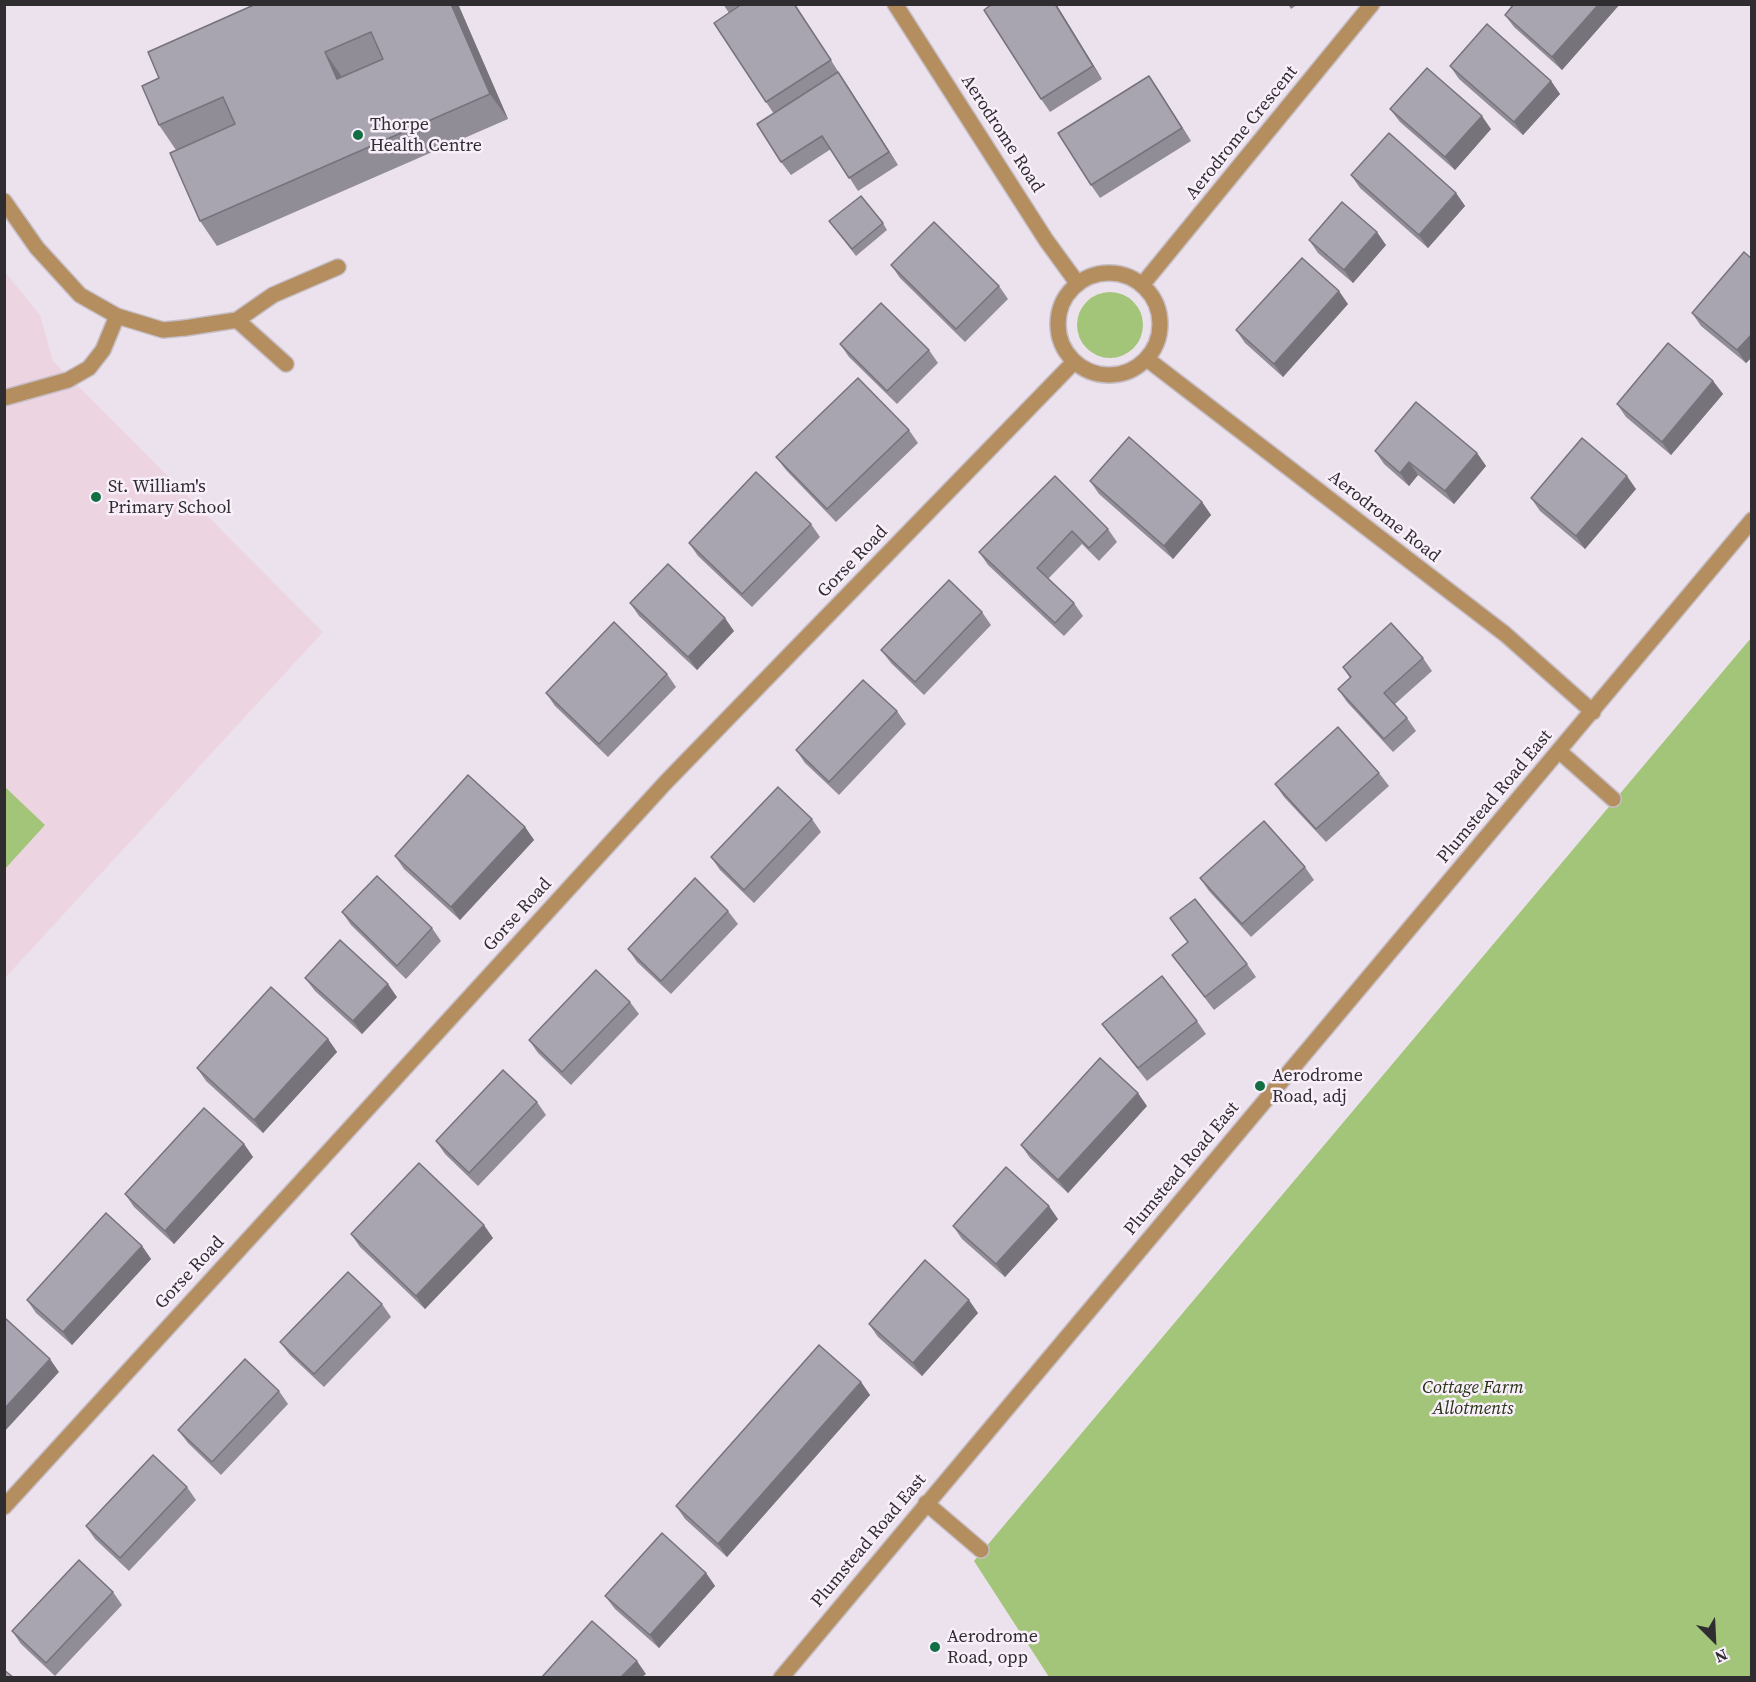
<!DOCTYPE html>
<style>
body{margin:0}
#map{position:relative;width:1756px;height:1682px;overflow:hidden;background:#ece2ed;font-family:"Source Serif 4",serif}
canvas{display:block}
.frame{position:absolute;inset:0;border:6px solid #302d31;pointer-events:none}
.north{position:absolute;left:1684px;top:1610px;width:60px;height:60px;-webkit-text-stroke:4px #f9effb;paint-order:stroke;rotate:156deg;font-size:16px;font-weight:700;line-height:24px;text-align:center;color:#302d31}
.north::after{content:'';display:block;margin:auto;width:21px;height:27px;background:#302d31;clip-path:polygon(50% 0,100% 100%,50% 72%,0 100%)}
</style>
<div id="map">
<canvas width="1756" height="1682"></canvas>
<div class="frame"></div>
<div class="north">N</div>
</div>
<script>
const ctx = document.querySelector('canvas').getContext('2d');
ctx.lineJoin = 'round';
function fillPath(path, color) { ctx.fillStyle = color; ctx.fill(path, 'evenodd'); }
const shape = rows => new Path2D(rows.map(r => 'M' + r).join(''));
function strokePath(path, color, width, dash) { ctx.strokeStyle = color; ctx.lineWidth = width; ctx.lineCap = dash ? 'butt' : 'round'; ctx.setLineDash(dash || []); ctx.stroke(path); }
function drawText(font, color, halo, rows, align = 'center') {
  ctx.font = font + ' "Source Serif 4",serif'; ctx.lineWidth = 5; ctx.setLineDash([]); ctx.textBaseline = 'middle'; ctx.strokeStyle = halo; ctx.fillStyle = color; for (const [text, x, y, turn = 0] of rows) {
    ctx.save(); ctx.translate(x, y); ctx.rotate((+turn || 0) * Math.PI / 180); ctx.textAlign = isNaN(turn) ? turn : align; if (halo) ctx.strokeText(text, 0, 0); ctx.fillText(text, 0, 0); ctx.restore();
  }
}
const education = shape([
 [4,271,40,315,53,361,323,632,5,978]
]);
const green = shape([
 '1077 325a33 33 0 1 1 66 0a33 33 0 1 1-66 0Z',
 [1751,638,1751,1677,1049,1677,974,1561],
 [5,787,45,825,5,869,4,869]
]);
const service = shape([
 [237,320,286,364],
 [185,328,237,320,273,295,338,267],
 [4,398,68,380,89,368,103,350,117,316],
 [1559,751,1613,799],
 [926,1503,981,1550]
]);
const minor = shape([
 [895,4,1046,240,1078,284],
 [4,201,37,248,80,295,117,316,163,330,185,328],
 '1058 324a51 51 0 1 1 102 0a51 51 0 1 1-102 0Z',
 [1142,285,1372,4],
 [1147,359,1505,634,1593,712],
 [4,1507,666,782,1074,362]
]);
const tertiary = shape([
 [781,1678,1752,520]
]);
const wall = shape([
 [458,4,508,119,217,246,200,221,235,124,176,150,159,125,142,86],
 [723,4,795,4,898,165,858,191,831,149,791,175,781,162,774,114,766,102,729,13],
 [1056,4,1102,79,1050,112,1041,99],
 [1288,4,1298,4,1291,9],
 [1514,4,1620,4,1562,70,1514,27,1505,15],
 [1450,66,1551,81,1560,94,1523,135,1459,79],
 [1149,76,1191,141,1100,198,1091,185],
 [1390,109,1491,129,1455,170,1400,122],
 [1351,175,1456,193,1465,206,1428,248,1360,188],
 [829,221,883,223,887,230,856,256],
 [1309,240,1386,245,1353,283,1318,253],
 [1752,259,1752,357,1746,363,1701,326,1692,313],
 [891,265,999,286,1008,299,965,342,900,278],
 [1348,304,1283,377,1245,343,1236,330],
 [840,344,929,350,938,363,897,404,849,357],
 [1713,381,1723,394,1671,455,1626,417,1617,404],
 [909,430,918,443,836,522,786,470,776,457],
 [1375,451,1477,453,1486,466,1454,504,1418,475,1409,486,1384,464],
 [1055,476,1108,529,1117,542,1099,561,1082,544,1048,579,1074,603,1083,616,1064,636,988,565,979,552],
 [1090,481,1202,502,1211,515,1173,559,1099,494],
 [1636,489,1585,549,1540,511,1531,498],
 [811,524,820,537,752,607,698,556,689,543],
 [630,603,734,631,697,670,639,616],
 [982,612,991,625,924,695,891,663,881,650],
 [1423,658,1432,671,1395,704,1407,718,1416,731,1393,752,1347,702,1338,689,1350,678,1343,667],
 [667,674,676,687,608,757,555,706,546,693],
 [897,711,906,724,839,795,805,763,796,750],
 [1379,773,1389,786,1326,842,1284,797,1275,784],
 [812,819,821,832,754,903,720,870,711,857],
 [525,827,534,840,460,920,404,869,395,856],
 [1305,867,1314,880,1251,937,1209,891,1200,878],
 [728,911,738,924,671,994,637,962,628,949],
 [342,912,432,928,441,941,406,979,351,925],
 [1170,918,1247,964,1256,977,1214,1010,1172,955,1188,942],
 [305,978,397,997,362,1034,315,991],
 [630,1002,639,1014,571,1085,538,1053,529,1040],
 [1197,1021,1206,1034,1147,1081,1102,1024],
 [328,1039,337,1052,263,1133,206,1081,197,1068],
 [537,1102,546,1115,478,1186,445,1154,436,1141],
 [1147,1106,1068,1193,1030,1158,1021,1145],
 [244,1144,253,1157,174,1244,134,1207,125,1194],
 [1058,1219,1005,1277,962,1239,953,1226],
 [351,1234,493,1238,425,1309,360,1247],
 [142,1246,151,1259,72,1345,36,1313,27,1300],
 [382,1304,391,1317,324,1387,290,1355,280,1342],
 [978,1313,922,1376,878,1337,869,1324],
 [861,1382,870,1395,727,1557,685,1519,676,1506],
 [279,1391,288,1404,221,1475,188,1443,178,1430],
 [187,1487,196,1500,129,1571,95,1539,86,1526],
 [706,1573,715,1586,659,1648,615,1609,605,1596],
 [113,1592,122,1605,55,1676,21,1644,12,1631]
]);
const shadedWall = shape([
 [451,4,458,4,508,119,490,94],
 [1055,4,1056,4,1102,79,1093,66],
 [1599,4,1620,4,1562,70,1552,57],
 [325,52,342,77,337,79],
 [838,72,847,85,898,165,889,152],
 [1149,76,1158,89,1191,141,1182,128],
 [1551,81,1560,94,1523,135,1514,122],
 [1482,116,1491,129,1455,170,1445,157],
 [1456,193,1465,206,1428,248,1419,235],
 [1377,232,1386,245,1353,283,1344,270],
 [1339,291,1348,304,1283,377,1274,364],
 [1752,334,1752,357,1746,363,1737,350],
 [1713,381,1723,394,1671,455,1662,442],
 [1477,453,1486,466,1454,504,1445,491],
 [1409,462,1418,475,1409,486,1400,473],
 [1627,476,1636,489,1585,549,1576,536],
 [1202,502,1211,515,1173,559,1164,546],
 [725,618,734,631,697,670,688,657],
 [525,827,534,840,460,920,451,907],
 [388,984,397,997,362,1034,353,1021],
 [328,1039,337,1052,263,1133,254,1120],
 [1138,1093,1147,1106,1068,1193,1058,1180],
 [244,1144,253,1157,174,1244,165,1231],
 [1049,1206,1058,1219,1005,1277,996,1264],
 [484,1225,493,1238,425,1309,416,1296],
 [142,1246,151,1259,72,1345,63,1332],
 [969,1300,978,1313,922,1376,913,1363],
 [50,1359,59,1372,4,1432,4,1409],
 [861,1382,870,1395,727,1557,718,1544],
 [706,1573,715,1586,659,1648,650,1635],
 [637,1661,646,1674,642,1677,621,1677]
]);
const building = shape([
 [256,4,451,4,490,94,200,221,170,153,235,124,223,97,159,125,142,86,159,78,148,52,256,4],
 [371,32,383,59,337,79,325,52,371,32],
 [742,4,794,4,831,60,766,102,714,23,742,4],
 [992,4,1055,4,1093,66,1041,99,984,10,992,4],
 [1514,4,1599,4,1552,57,1505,15,1514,4],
 [1487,24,1551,81,1514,122,1450,66,1487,24],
 [1427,68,1482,116,1445,157,1390,109,1427,68],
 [838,72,889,152,849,178,822,136,781,162,757,124,838,72],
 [1149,76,1182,128,1091,185,1058,133,1149,76],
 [1389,133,1456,193,1419,235,1351,175,1389,133],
 [861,196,883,223,852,249,829,221,861,196],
 [1342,202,1377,232,1344,270,1309,240,1342,202],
 [934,222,999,286,956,329,891,265,934,222],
 [1744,252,1752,259,1752,334,1737,350,1692,313,1744,252],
 [1302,258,1339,291,1274,364,1236,330,1302,258],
 [881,303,929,350,887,391,840,344,881,303],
 [1668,343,1713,381,1662,442,1617,404,1668,343],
 [858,378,909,430,827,509,776,457,858,378],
 [1416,402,1477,453,1445,491,1409,462,1400,473,1375,451,1416,402],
 [1129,437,1202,502,1164,546,1090,481,1129,437],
 [1582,438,1627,476,1576,536,1531,498,1582,438],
 [756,472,811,524,742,594,689,543,756,472],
 [1055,476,1108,529,1089,548,1072,531,1037,568,1074,603,1055,623,979,552,1055,476],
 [668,564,725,618,688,657,630,603,668,564],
 [949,580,982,612,915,682,881,650,949,580],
 [614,622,667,674,599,744,546,693,614,622],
 [1391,623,1423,658,1384,693,1407,718,1384,739,1338,689,1351,677,1343,667,1391,623],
 [863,680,897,711,829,782,796,750,863,680],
 [1338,727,1379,773,1316,829,1275,784,1338,727],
 [468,775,525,827,451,907,395,856,468,775],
 [778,787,812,819,744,890,711,857,778,787],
 [1264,821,1305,867,1242,924,1200,878,1264,821],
 [377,876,432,928,397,966,342,912,377,876],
 [695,878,728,911,661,981,628,949,695,878],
 [1195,899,1247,964,1205,997,1172,955,1188,942,1170,918,1195,899],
 [340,940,388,984,353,1021,305,978,340,940],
 [596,970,630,1002,562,1072,529,1040,596,970],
 [1162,976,1197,1021,1138,1068,1102,1024,1162,976],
 [271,987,328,1039,254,1120,197,1068,271,987],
 [1100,1058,1138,1093,1058,1180,1021,1145,1100,1058],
 [503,1070,537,1102,469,1173,436,1141,503,1070],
 [204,1108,244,1144,165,1231,125,1194,204,1108],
 [419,1163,484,1225,416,1296,351,1234,419,1163],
 [1006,1167,1049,1206,996,1264,953,1226,1006,1167],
 [106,1213,142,1246,63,1332,27,1300,106,1213],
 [925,1260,969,1300,913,1363,869,1324,925,1260],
 [348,1272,382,1304,314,1374,280,1342,348,1272],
 [5,1318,50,1359,4,1409,4,1319,5,1318],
 [819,1345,861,1382,718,1544,676,1506,819,1345],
 [245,1359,279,1391,212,1462,178,1430,245,1359],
 [153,1455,187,1487,120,1558,86,1526,153,1455],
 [662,1533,706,1573,650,1635,605,1596,662,1533],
 [79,1560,113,1592,46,1663,12,1631,79,1560],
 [592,1621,637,1661,621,1677,542,1677,592,1621],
 [4,1670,13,1677,4,1677,4,1670]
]);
const markers = [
 [358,135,6,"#126f44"],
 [96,497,6,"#126f44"],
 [1260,1086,6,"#126f44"],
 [935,1647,6,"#126f44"]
];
const poiNames = [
 ["Thorpe",370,125],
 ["Health Centre",370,146],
 ["St. William's",108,487],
 ["Primary School",108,508],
 ["Aerodrome",1272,1076],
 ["Road, adj",1272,1097],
 ["Aerodrome",947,1637],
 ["Road, opp",947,1658]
];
const streetNames = [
 ["Aerodrome Crescent",1242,133,-51],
 ["Aerodrome Road",1002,134,57],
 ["Aerodrome Road",1384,517,38],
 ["Gorse Road",853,562,-46],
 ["Plumstead Road East",1495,797,-50],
 ["Gorse Road",518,915,-48],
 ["Plumstead Road East",1182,1169,-50],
 ["Gorse Road",190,1273,-47],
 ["Plumstead Road East",869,1541,-50]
];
const parkNames = [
 ["Cottage Farm",1473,1388],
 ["Allotments",1473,1409]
];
fillPath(education, '#ecd4e0');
fillPath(green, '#a3c579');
strokePath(service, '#c6bec7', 18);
strokePath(minor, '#c6bec7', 18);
strokePath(tertiary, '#c6bec7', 18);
strokePath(service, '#b48e5e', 15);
strokePath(minor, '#b48e5e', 15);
strokePath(tertiary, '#b48e5e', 15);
fillPath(wall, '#908d97');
fillPath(shadedWall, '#76737b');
fillPath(building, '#a8a4b0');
strokePath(building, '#76737b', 1.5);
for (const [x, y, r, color] of markers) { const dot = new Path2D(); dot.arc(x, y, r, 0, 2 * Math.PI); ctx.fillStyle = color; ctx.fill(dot); strokePath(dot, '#f9effb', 2); }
drawText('18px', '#302d31', '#f9effb', poiNames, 'left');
drawText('18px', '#302d31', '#f9effb', streetNames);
drawText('italic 18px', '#243311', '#f9effb', parkNames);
</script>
